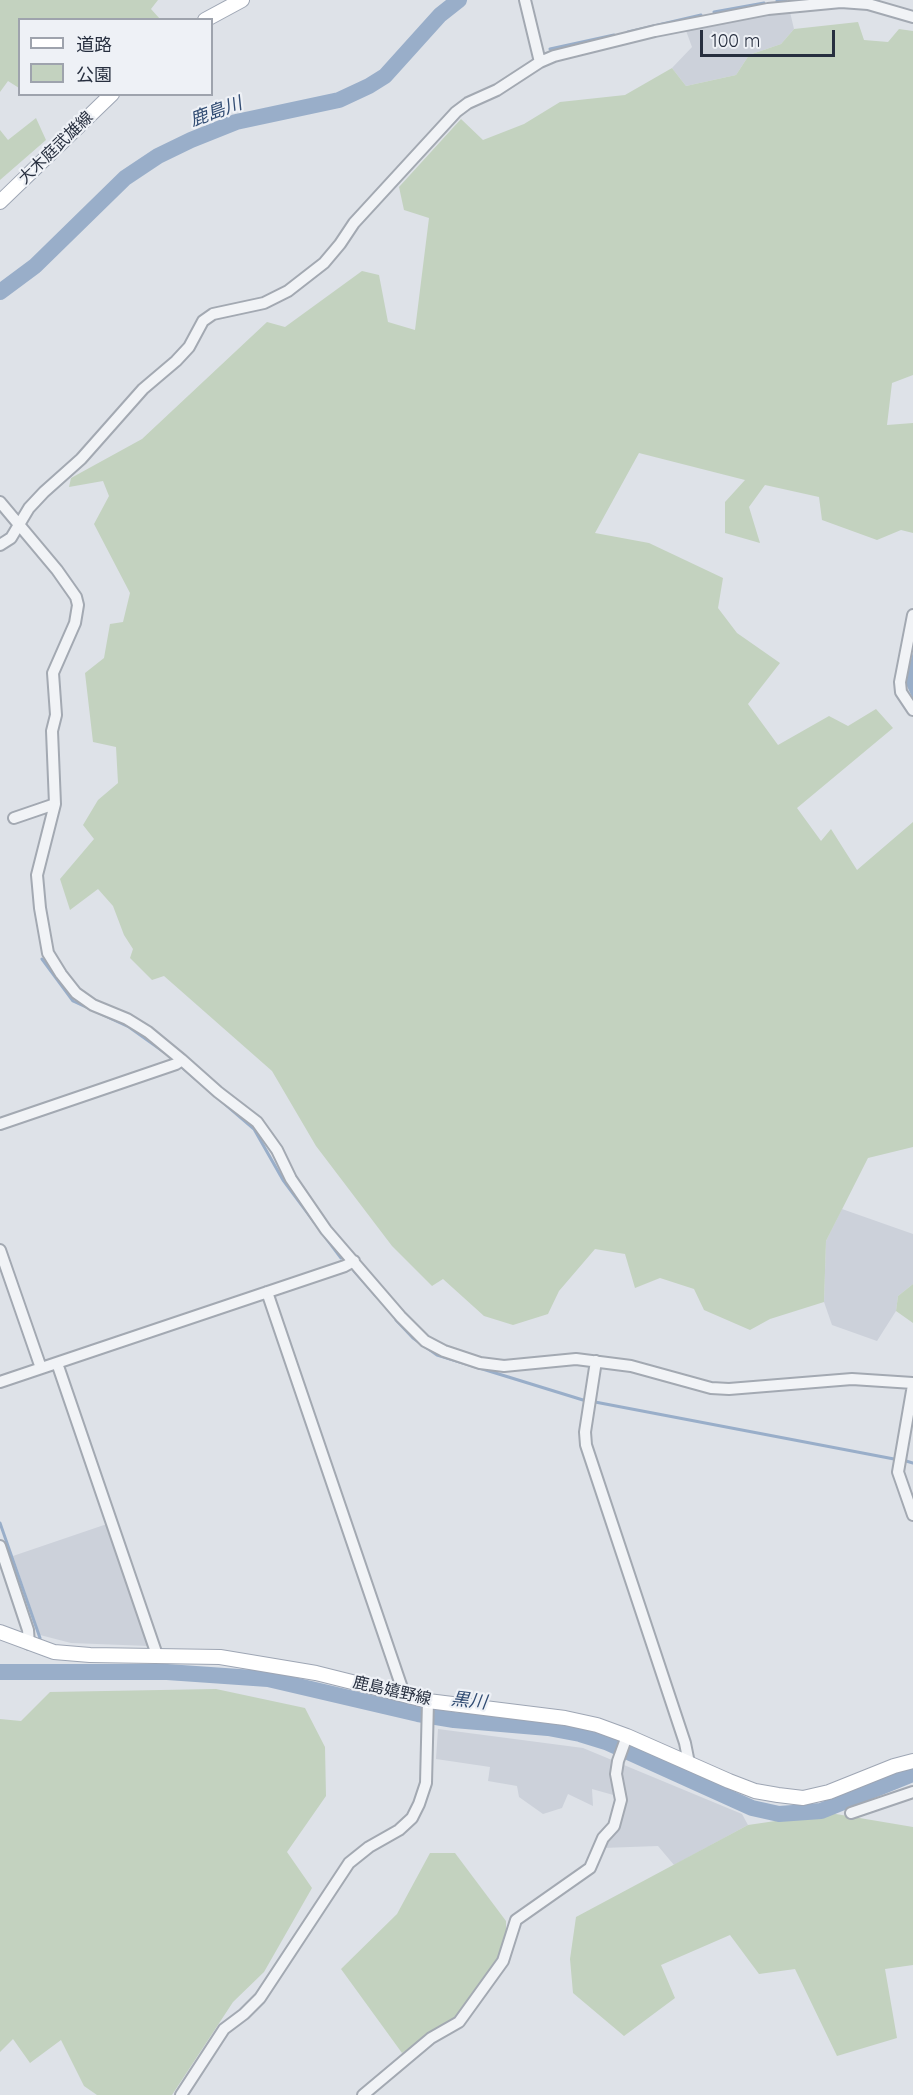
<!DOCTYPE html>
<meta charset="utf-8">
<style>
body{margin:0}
#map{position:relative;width:913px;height:2095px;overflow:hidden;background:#dee2e8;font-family:Quicksand,"Noto Sans JP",sans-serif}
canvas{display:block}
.legend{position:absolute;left:18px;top:18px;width:195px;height:78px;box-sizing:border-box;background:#eef1f6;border:2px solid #9ea3ad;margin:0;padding:8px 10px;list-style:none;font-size:18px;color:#272f3f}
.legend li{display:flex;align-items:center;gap:12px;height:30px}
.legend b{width:30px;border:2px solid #9ea3ad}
.scale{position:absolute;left:700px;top:30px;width:135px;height:27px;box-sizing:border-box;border:3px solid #272f3f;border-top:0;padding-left:8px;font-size:18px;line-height:21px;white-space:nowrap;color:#272f3f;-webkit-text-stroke:4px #eef1f6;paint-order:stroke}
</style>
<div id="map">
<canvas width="913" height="2095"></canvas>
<ul class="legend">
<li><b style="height:8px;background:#fff"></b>道路</li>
<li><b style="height:16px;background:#c3d2bf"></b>公園</li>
</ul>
<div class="scale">100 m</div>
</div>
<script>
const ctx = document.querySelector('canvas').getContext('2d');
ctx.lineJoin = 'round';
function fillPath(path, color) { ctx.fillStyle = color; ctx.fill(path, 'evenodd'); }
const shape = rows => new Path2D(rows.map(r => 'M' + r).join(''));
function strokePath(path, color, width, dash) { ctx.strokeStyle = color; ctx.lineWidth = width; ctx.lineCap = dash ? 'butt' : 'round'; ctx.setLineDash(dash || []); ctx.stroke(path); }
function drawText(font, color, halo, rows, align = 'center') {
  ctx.font = font + ' Quicksand,"Noto Sans JP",sans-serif'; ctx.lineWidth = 4.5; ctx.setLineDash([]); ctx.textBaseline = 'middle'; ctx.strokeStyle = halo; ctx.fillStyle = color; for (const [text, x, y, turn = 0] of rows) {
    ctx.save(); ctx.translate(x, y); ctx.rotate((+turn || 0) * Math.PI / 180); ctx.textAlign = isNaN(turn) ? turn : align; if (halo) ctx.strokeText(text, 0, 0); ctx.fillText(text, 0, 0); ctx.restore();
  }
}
const built = shape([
 [790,12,794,29,781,44,749,55,736,75,686,86,672,68,692,47,685,28],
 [842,1209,913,1234,913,1284,898,1296,896,1311,877,1341,832,1325,824,1302,826,1241],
 [107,1524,149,1646,71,1643,40,1635,13,1556],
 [438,1729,583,1748,742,1814,748,1825,674,1865,658,1846,602,1848,617,1830,624,1798,592,1789,593,1806,568,1794,562,1808,543,1814,519,1797,517,1786,488,1781,490,1767,436,1759]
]);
const green = shape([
 [0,0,158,0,151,9,160,19,20,20,19,88,8,81,0,92],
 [858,22,864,40,888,42,899,29,913,31,913,375,892,383,887,425,913,423,913,533,901,530,877,540,822,520,819,497,765,485,749,507,760,543,725,533,725,502,745,480,639,453,595,533,649,543,723,578,718,608,737,633,780,663,748,704,778,745,829,716,848,726,876,709,893,728,797,808,821,841,831,829,857,870,913,822,913,1147,868,1158,826,1241,824,1302,770,1319,750,1330,704,1310,694,1289,660,1278,635,1288,625,1254,595,1249,559,1291,548,1314,513,1325,484,1316,443,1279,432,1286,392,1246,316,1146,272,1071,164,976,152,980,130,958,133,949,124,935,113,906,98,889,70,910,60,879,94,839,83,825,98,800,118,783,116,747,93,742,85,673,104,658,110,624,123,622,130,593,94,524,109,496,103,481,69,487,71,478,142,439,267,322,285,327,362,271,379,275,388,322,415,330,429,218,404,210,399,187,461,119,483,140,524,124,560,102,625,95,672,68,686,86,736,75,749,55,781,44,794,29],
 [36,118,46,140,0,180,0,130,8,140],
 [913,1284,913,1323,896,1311,898,1296],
 [216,1689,305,1708,325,1747,326,1796,287,1852,312,1888,264,1972,233,2002,172,2095,97,2095,84,2086,61,2040,30,2063,13,2039,0,2052,0,1719,21,1721,50,1692],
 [830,1813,913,1827,913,1965,885,1969,897,2038,837,2056,795,1969,759,1974,730,1935,661,1965,675,1998,624,2036,573,1993,570,1959,576,1917,748,1825],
 [430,1853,455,1853,506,1921,506,1937,499,1960,458,2017,402,2053,341,1969,397,1914]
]);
const water = shape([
 [913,652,913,699,905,682]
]);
const stream = shape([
 [777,1,786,0],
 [714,12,764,3],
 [628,32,701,15],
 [550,49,614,35],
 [42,959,73,1001,129,1027,164,1052],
 [183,1068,198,1081],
 [219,1099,254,1129,283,1180,315,1223],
 [326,1238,341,1258],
 [354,1271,376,1296],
 [396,1320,413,1338,437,1355,583,1400],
 [595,1402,894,1459],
 [906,1461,913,1463],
 [0,1523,40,1638]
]);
const river = shape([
 [0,292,35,266,125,178,158,156,191,140,236,122,339,100,369,86,385,76,440,15,459,0],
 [0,1672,167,1672,268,1679,418,1714,454,1720,548,1728,580,1734,606,1742,752,1808,779,1814,821,1811,913,1774]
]);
const minor = shape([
 [525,0,540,62],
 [0,502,57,570,76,597,78,605,75,623,53,673,56,715,52,731,55,804,37,875,40,908,48,953,61,974,76,993,93,1005,127,1019,148,1032,182,1060,218,1092,257,1122,277,1150,291,1179,326,1230,401,1317,425,1341,444,1351,480,1363,504,1366,576,1359,631,1366,711,1388,729,1389,852,1379,913,1383],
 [0,545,11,538,29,508,44,492,81,459,143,389,176,361,189,347,203,321,213,314,264,303,288,291,324,263,340,244,354,223,456,112,468,103,497,90,540,62,554,56,655,31,768,9,841,2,868,4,913,17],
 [913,615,900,682,901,692,913,710],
 [14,818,55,804],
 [0,1124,176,1064,182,1060],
 [0,1250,41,1368],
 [267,1292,401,1685,399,1693],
 [596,1361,585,1432,586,1445,685,1743,689,1763],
 [57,1363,157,1655],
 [0,1382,345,1266,354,1261],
 [913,1385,898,1472,913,1515],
 [0,1546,28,1630,29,1644],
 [851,1813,913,1792],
 [181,2095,224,2029,244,2014,260,1998,349,1863,369,1847,399,1830,412,1818,419,1804,426,1783,428,1701],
 [363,2095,431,2038,459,2022,503,1961,516,1920,590,1868,603,1838,614,1826,621,1800,616,1774,618,1761,627,1736]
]);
const major = shape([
 [205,20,242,0],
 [0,202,112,94],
 [0,1632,54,1652,90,1655,220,1657,316,1673,428,1701,565,1718,597,1725,627,1736,729,1781,755,1791,778,1795,803,1798,829,1792,894,1766,913,1761]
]);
const streetNames = [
 ["大木庭武雄線",56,148,-44],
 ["鹿島嬉野線",392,1691,13]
];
const waterNames = [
 ["鹿島川",216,112,-20],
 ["黒川",469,1701,7]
];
fillPath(built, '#ccd1da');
fillPath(green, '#c3d2bf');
fillPath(water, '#99aec9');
strokePath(stream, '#99aec9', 3);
strokePath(river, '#99aec9', 16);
strokePath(minor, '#a3a9b2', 14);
strokePath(major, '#9ea6b4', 16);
strokePath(minor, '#f1f3f6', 10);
strokePath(major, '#fff', 14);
drawText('16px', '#272f3f', '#eef1f6', streetNames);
drawText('italic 18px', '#314c73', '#eef1f6', waterNames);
</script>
